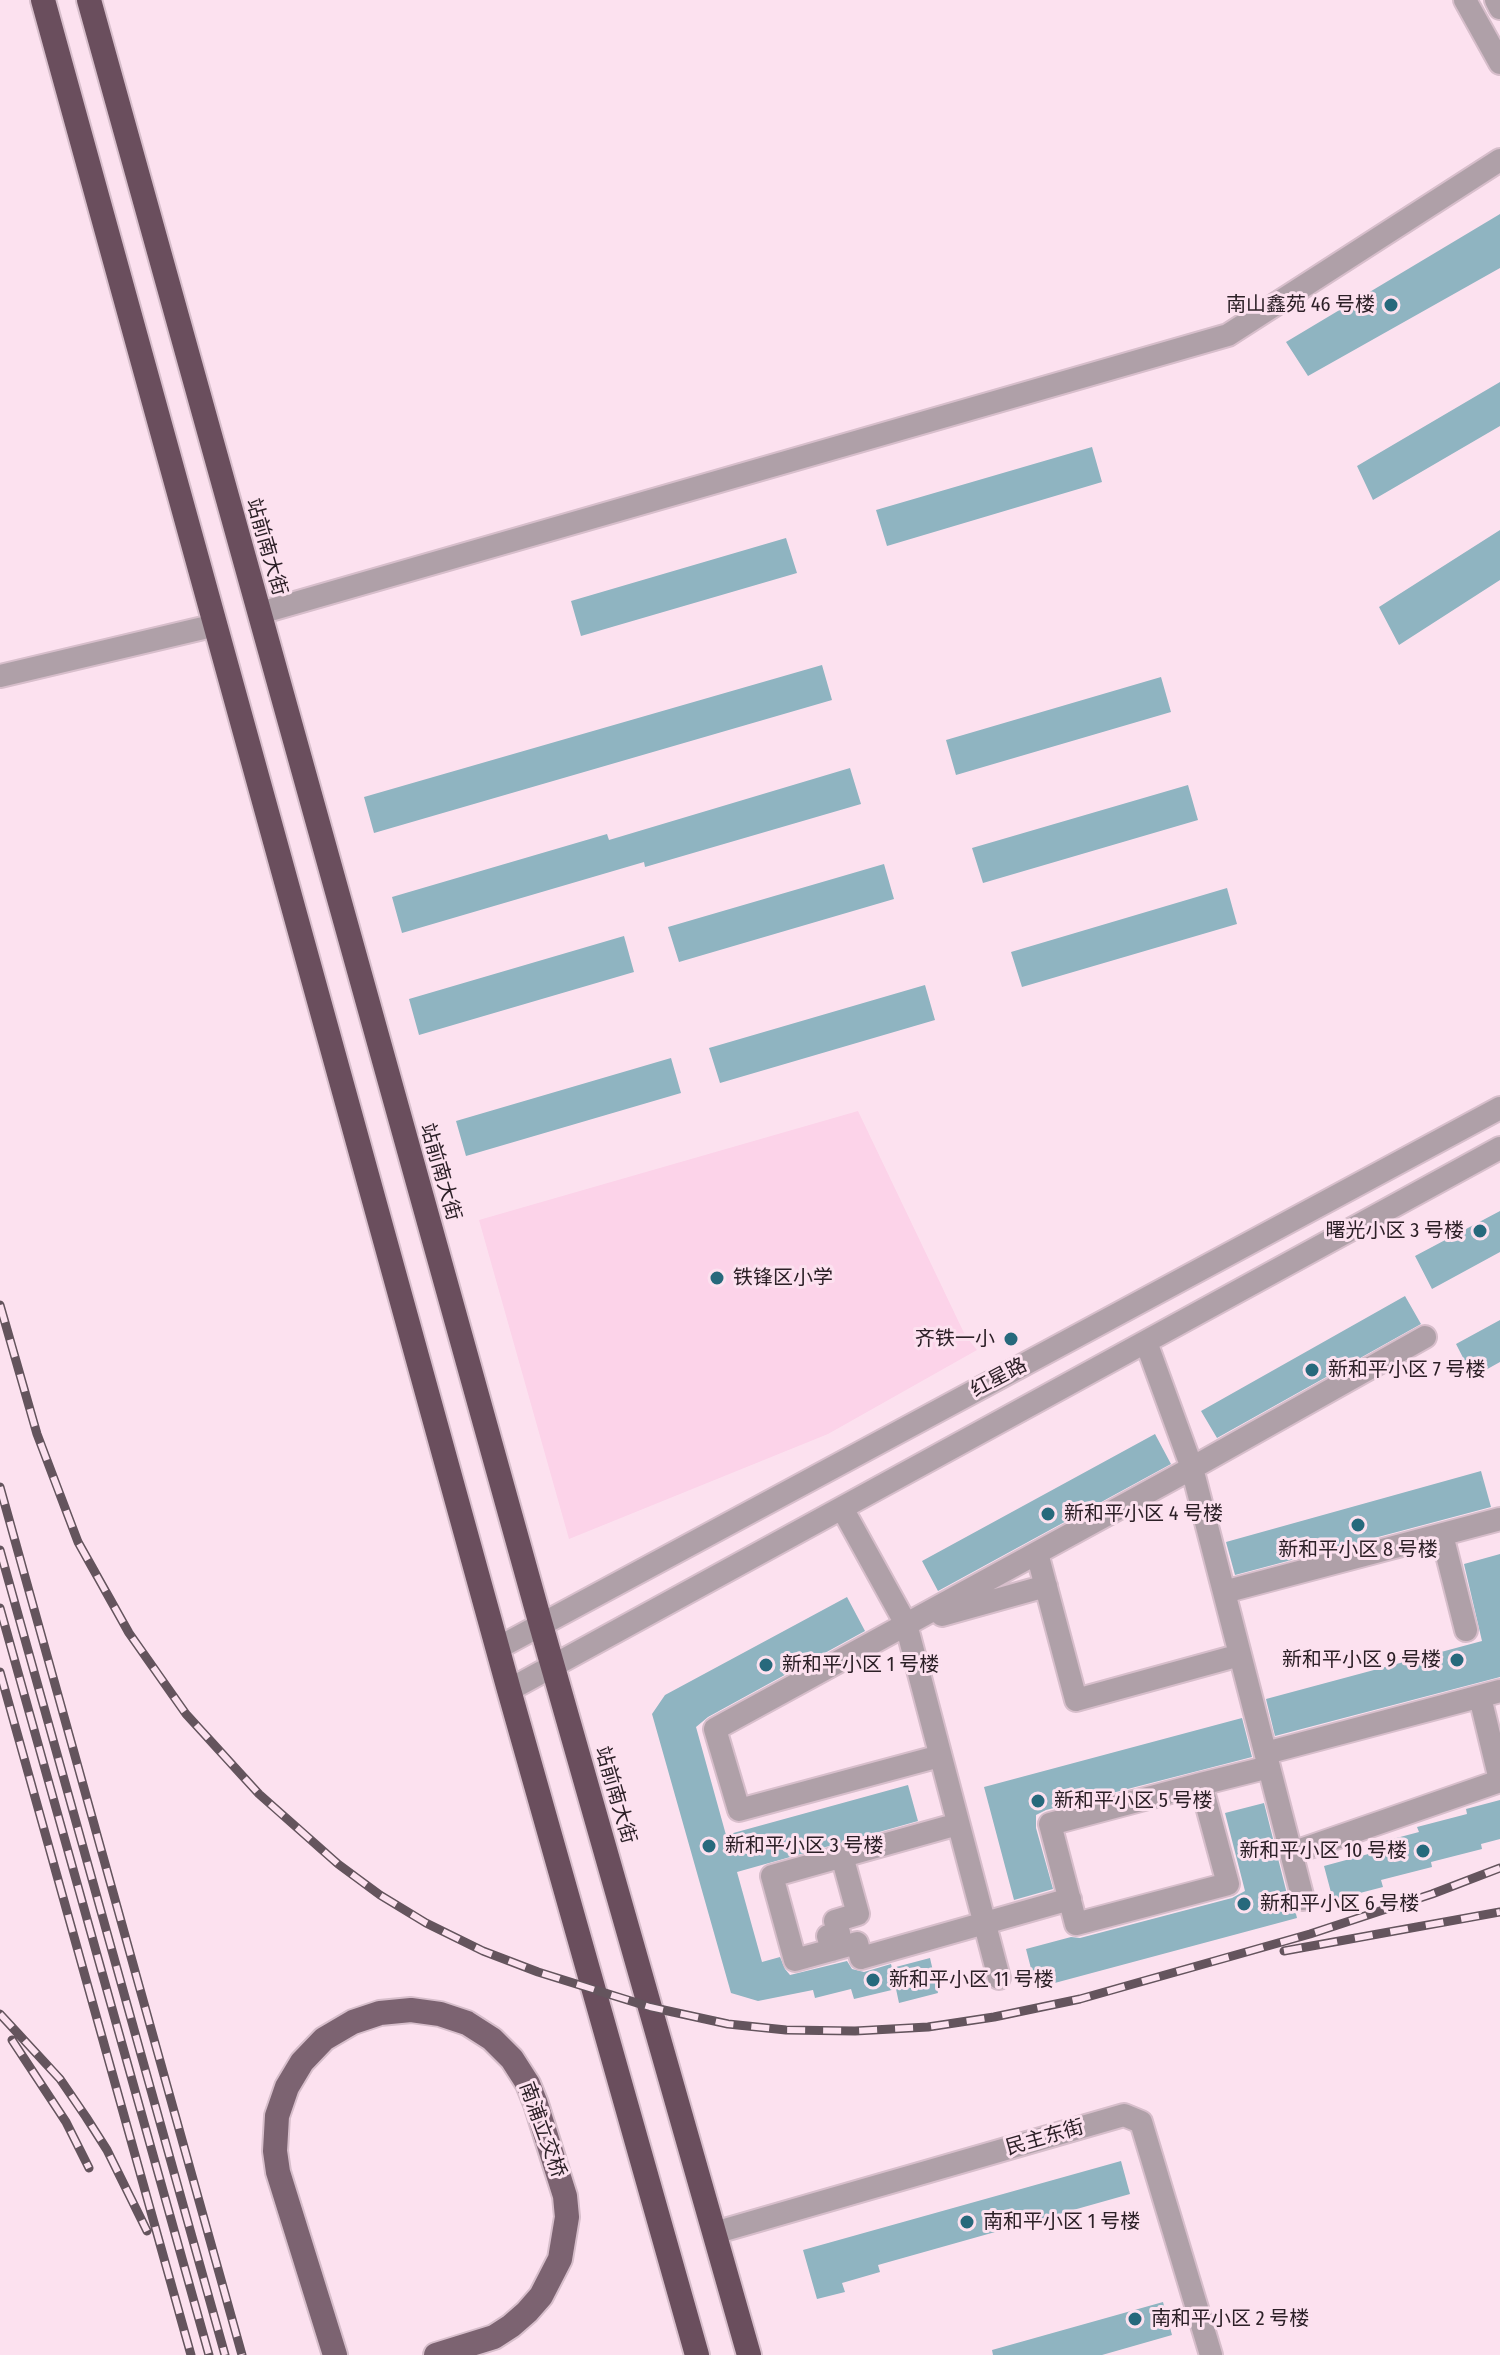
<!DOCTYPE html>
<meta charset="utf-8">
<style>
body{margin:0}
canvas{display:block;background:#fce1ef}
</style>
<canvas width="1500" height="2355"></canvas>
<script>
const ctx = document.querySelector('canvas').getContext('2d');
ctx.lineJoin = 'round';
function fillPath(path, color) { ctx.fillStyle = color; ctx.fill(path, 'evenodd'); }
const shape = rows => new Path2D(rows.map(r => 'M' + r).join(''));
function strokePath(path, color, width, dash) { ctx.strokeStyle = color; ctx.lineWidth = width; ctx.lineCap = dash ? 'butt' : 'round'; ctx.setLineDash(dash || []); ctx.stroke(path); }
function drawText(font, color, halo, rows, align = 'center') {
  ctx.font = font + ' "Fira Sans Condensed","Noto Sans SC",sans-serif'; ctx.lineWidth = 6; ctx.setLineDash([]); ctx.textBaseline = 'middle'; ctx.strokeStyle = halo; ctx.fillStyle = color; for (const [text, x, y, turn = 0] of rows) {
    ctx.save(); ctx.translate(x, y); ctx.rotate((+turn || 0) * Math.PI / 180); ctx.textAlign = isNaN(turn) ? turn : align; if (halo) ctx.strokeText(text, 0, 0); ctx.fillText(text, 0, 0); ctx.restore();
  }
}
const built = shape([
 [858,1111,965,1335,977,1350,828,1434,569,1539,479,1220]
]);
const building = shape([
 [1500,214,1500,268,1308,376,1286,342],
 [1500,382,1500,426,1373,500,1357,466],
 [1092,447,1102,482,887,546,876,510],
 [1500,530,1500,580,1399,645,1379,607],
 [786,538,797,573,581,636,571,601],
 [822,665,832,700,374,833,364,797],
 [1161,677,1171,712,956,775,946,740],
 [850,768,861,804,645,867,644,862,402,933,392,897,607,834,609,840],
 [1188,785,1198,820,983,883,972,848],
 [884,864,894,899,679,962,668,927],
 [1227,888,1237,924,1022,987,1011,952],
 [624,936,634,972,419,1035,409,999],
 [925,985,935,1020,720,1083,709,1048],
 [671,1058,681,1093,466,1156,456,1121],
 [1500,1211,1500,1252,1432,1289,1415,1256],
 [1405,1296,1421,1324,1217,1438,1201,1411],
 [1500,1320,1500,1362,1473,1377,1456,1344],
 [1155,1434,1171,1464,938,1591,922,1561],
 [1481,1471,1491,1507,1235,1575,1226,1542],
 [1500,1554,1500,1677,1275,1736,1266,1699,1482,1641,1464,1564],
 [847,1597,865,1631,708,1717,696,1727,726,1835,908,1785,918,1821,737,1872,762,1962,780,1957,785,1969,790,1975,847,1961,852,1969,864,1972,891,1964,892,1968,930,1958,938,1993,899,2003,896,1989,854,1999,851,1989,815,1998,813,1990,758,2001,731,1993,652,1714,665,1695],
 [1242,1718,1252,1757,1046,1810,1036,1815,1036,1828,1053,1889,1014,1900,984,1787],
 [1500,1800,1500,1839,1481,1844,1482,1849,1431,1862,1432,1867,1381,1880,1383,1887,1333,1900,1324,1866,1372,1853,1370,1845,1419,1832,1417,1827,1467,1814,1466,1809],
 [1264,1803,1289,1902,1295,1910,1297,1918,1036,1988,1026,1949,1071,1937,1080,1938,1232,1898,1245,1891,1225,1813],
 [1121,2161,1130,2194,878,2265,880,2272,842,2283,845,2292,817,2299,803,2250],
 [1163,2302,1172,2335,1102,2355,993,2355,992,2350]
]);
const minor = shape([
 [1465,0,1500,63],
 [1496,0,1500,8],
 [260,613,1228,335,1500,160],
 [0,676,216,625],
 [1146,1342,1192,1468,1303,1899],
 [842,1508,906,1624,999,1978],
 [1442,1535,1466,1630],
 [1037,1553,1076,1700,1240,1655],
 [1224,1592,1500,1519],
 [942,1615,1046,1586],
 [498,1648,1500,1108],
 [509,1690,1500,1148],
 [1480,1697,1500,1780],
 [1266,1753,1500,1691],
 [940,1756,739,1810,715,1729,1192,1468,1425,1337],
 [1201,1784,1228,1884,1076,1924,1050,1824,1201,1784,1269,1767],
 [958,1824,772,1876,795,1960,857,1943,861,1958,1070,1899],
 [1292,1853,1500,1781],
 [832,1950,828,1936,839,1933,835,1921,858,1914,842,1856],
 [714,2233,1124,2115,1141,2122,1211,2355]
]);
const major = shape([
 [335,2355,278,2172,275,2151,277,2116,287,2087,302,2062,324,2039,353,2022,380,2013,411,2010,440,2014,467,2023,492,2039,512,2059,528,2084,536,2104,565,2196,567,2217,560,2259,541,2296,527,2312,511,2326,494,2337,436,2355]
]);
const highway = shape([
 [43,0,509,1690,697,2355],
 [89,0,541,1625,749,2355]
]);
const rail = shape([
 [0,1305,37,1434,78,1542,129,1633,186,1714,259,1794,338,1864,380,1895,426,1923,483,1951,538,1972,650,2007,728,2024,786,2030,855,2031,928,2027,994,2017,1080,1999,1310,1934,1432,1894,1500,1868],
 [0,1487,242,2355],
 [0,1550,225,2355],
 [0,1608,209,2355],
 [0,1672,191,2355],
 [1284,1951,1500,1912],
 [0,2014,60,2079,86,2117,107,2150,147,2231],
 [12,2040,66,2122,89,2168]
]);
const markers = [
 [1391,305,8,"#27697c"],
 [1480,1231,8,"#27697c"],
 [717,1278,8,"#27697c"],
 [1011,1339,8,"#27697c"],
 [1312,1370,8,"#27697c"],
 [1048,1514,8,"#27697c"],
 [1358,1525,8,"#27697c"],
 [1457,1660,8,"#27697c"],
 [766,1665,8,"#27697c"],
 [1038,1801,8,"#27697c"],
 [709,1846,8,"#27697c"],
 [1423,1851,8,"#27697c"],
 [1244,1904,8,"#27697c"],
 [873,1980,8,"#27697c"],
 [967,2222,8,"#27697c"],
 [1135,2319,8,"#27697c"]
];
const poiNames = [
 ["南山鑫苑 46 号楼",1375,305,"right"],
 ["曙光小区 3 号楼",1464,1231,"right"],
 ["铁锋区小学",733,1278],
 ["齐铁一小",995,1339,"right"],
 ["新和平小区 7 号楼",1328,1370],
 ["新和平小区 4 号楼",1064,1514],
 ["新和平小区 8 号楼",1358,1550,"center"],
 ["新和平小区 9 号楼",1441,1660,"right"],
 ["新和平小区 1 号楼",782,1665],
 ["新和平小区 5 号楼",1054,1801],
 ["新和平小区 3 号楼",725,1846],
 ["新和平小区 10 号楼",1407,1851,"right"],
 ["新和平小区 6 号楼",1260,1904],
 ["新和平小区 11 号楼",889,1980],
 ["南和平小区 1 号楼",983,2222],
 ["南和平小区 2 号楼",1151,2319]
];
const streetNames = [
 ["站前南大街",266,547,74],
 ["站前南大街",440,1172,74],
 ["红星路",999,1378,-28],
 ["站前南大街",615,1795,74],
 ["南浦立交桥",542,2130,70],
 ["民主东街",1045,2138,-16]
];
fillPath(built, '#fcd3e9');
fillPath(building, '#8fb4c1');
strokePath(minor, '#d7becb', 26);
strokePath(major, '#d7becb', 28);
strokePath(highway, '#d7becb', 28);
strokePath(minor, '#afa0a8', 22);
strokePath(major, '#7c6371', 24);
strokePath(highway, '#6a4e5d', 24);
strokePath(rail, '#64545d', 9);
strokePath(rail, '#fce1ef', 6, [18]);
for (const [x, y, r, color] of markers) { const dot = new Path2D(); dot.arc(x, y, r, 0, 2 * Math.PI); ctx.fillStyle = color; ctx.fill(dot); strokePath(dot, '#fce1ef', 3); }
drawText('20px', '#2c2027', '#fce1ef', poiNames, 'left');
drawText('20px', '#2c2027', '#fce1ef', streetNames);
</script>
